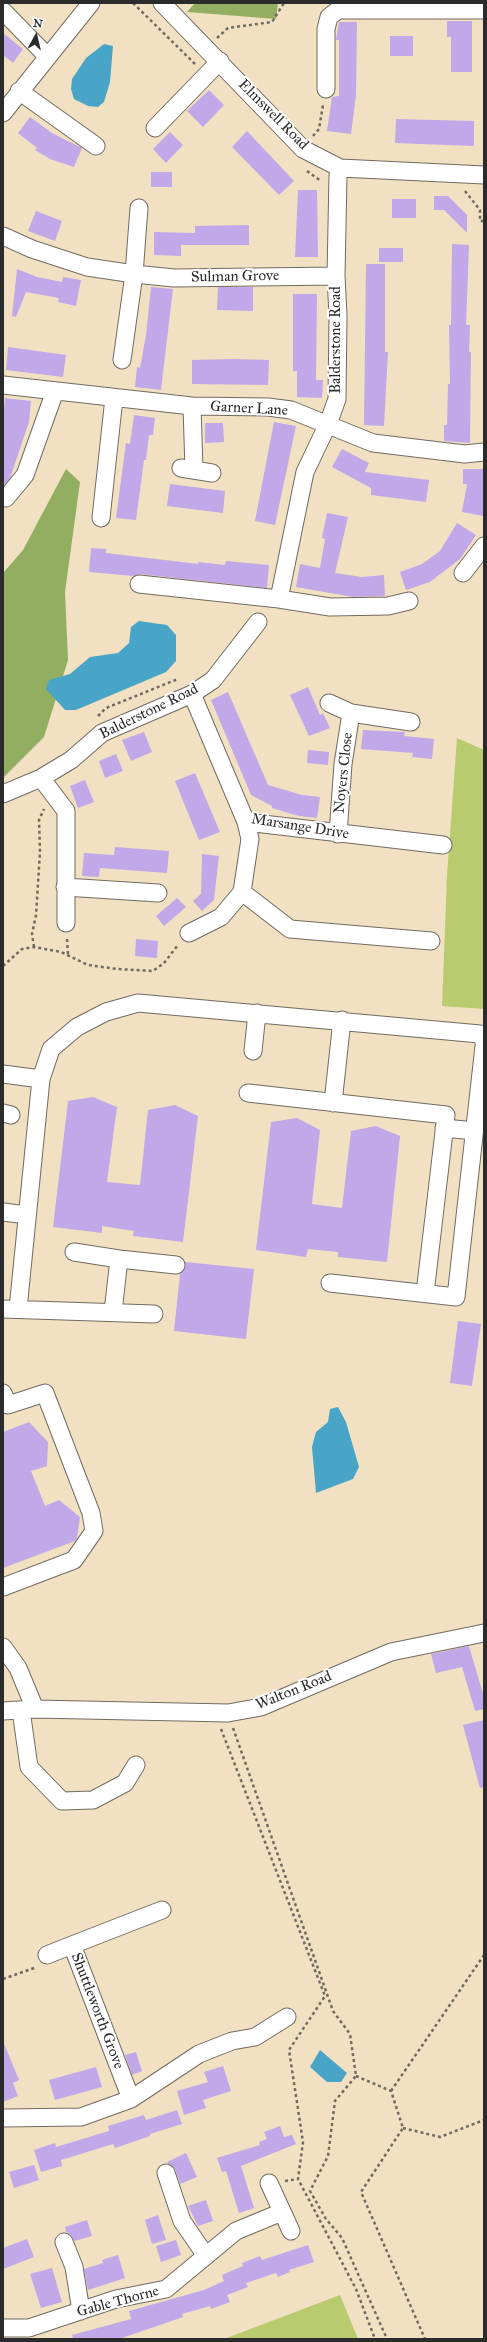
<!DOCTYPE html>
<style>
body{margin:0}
#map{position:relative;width:487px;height:2342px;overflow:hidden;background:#f2e0c2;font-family:"IM FELL Great Primer",serif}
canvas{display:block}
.frame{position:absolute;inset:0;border:4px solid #2b2b2b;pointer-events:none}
.north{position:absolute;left:16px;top:16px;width:40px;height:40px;-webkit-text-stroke:3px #fff;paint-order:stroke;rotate:8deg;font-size:11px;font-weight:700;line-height:16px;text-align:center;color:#2b2b2b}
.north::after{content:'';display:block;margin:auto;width:14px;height:18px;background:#2b2b2b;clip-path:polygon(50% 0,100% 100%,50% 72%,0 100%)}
</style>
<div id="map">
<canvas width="487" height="2342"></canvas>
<div class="frame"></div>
<div class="north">N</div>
</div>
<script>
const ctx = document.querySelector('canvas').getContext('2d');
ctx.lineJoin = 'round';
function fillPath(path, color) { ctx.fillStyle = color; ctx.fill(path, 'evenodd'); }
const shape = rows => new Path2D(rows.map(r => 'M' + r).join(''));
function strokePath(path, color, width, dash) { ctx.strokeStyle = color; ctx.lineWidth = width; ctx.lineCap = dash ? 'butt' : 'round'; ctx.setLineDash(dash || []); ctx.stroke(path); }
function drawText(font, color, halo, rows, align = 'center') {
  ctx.font = font + ' "IM FELL Great Primer",serif'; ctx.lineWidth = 4; ctx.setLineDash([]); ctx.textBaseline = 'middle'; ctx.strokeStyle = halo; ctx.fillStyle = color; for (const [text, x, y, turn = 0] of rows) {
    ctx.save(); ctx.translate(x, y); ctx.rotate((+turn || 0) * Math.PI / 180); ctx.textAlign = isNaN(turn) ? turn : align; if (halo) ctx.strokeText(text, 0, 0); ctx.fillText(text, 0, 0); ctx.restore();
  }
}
const green = shape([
 [457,738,484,750,484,1009,442,1006,447,875],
 [340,2295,358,2339,224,2339]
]);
const forest = shape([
 [195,3,278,3,276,19,187,12],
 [66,469,80,482,65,592,68,660,44,737,3,778,3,573,23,550]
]);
const water = shape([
 [104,44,113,46,110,82,104,102,98,107,88,106,74,99,71,89,72,79,86,58],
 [139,621,167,625,176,635,176,661,166,672,76,710,65,710,46,689,49,680,70,674,90,657,118,653,129,643,131,627],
 [338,1407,346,1422,359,1467,353,1479,316,1493,312,1447,316,1432,328,1422,330,1409],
 [320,2050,347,2073,341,2082,327,2082,310,2067]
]);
const building = shape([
 [447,21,472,21,472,72,451,72,451,37,447,37],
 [339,22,357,22,356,95,351,134,327,131,332,97,339,96,339,40,336,40],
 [3,33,23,49,13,63,3,55],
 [390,36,413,36,413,56,390,56],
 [209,90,224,105,203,127,187,111],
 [30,117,52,133,82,148,74,167,50,159,35,150,37,148,18,133],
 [396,119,474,121,474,146,395,143],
 [247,131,294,181,279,195,232,147],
 [170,132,183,145,166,163,153,149],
 [151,172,172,172,172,187,151,187],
 [298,190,317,190,318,257,295,257],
 [434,196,448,196,467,215,467,233,444,210,434,210],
 [392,199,416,199,416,218,392,218],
 [36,211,62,221,55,241,28,231],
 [249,225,249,245,181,245,181,256,154,255,154,232,195,233,195,226],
 [452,244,469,245,466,325,470,325,469,352,471,352,470,443,444,441,444,425,447,425,448,384,450,384,449,325,451,325],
 [379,248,403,248,403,262,379,262],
 [366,264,385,264,385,352,388,352,384,426,364,425],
 [17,269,37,277,62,282,63,277,81,280,76,306,58,302,59,298,26,292,16,317,12,316],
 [151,287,173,289,161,390,135,387,137,367,140,368,146,335],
 [218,287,253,287,253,311,217,310],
 [293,294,317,294,316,380,323,380,322,398,297,397,297,371,293,371],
 [8,347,66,355,63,377,6,370],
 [233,359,269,360,268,385,192,384,192,360],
 [5,398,31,401,29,422,10,478,3,486,3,419],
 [134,415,155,418,153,435,149,435,146,460,144,460,136,520,116,518,126,443,130,444],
 [274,422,296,426,275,525,255,521],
 [205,423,223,423,224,442,205,443],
 [342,449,369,463,365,472,429,480,426,502,371,495,371,488,332,467],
 [463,469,484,469,483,516,462,512,467,484,463,484],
 [170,484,225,491,223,513,167,506],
 [327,513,348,517,335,573,362,577,384,575,385,596,353,597,296,587,300,564,320,568,325,539,322,538],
 [457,523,476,535,460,559,430,582,406,590,400,572,422,564,440,551],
 [91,548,106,549,106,553,198,564,198,562,225,565,226,561,269,565,267,588,140,574,134,576,89,572],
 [308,687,320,715,323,713,330,728,309,736,290,695],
 [228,692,268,785,302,795,320,797,317,818,299,816,272,808,272,806,251,795,211,700],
 [363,730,405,732,404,736,434,739,432,759,412,757,413,753,361,749],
 [144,732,152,752,131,761,122,740],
 [308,750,329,752,328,765,307,763],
 [116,754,123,771,105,778,99,761],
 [195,773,220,832,199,840,175,781],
 [85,780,94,802,78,808,70,786],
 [115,847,169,851,167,873,100,868,99,877,82,876,84,853,114,855],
 [202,854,219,856,214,900,202,911,193,901,201,894],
 [177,898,186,907,164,926,156,916],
 [136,939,158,941,157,958,135,956],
 [93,1097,117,1107,107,1182,140,1185,148,1110,175,1105,198,1116,183,1242,133,1236,134,1231,102,1226,102,1233,53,1227,68,1101],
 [297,1118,320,1130,312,1204,342,1208,351,1131,376,1126,400,1136,387,1262,338,1257,338,1252,308,1249,306,1257,256,1250,271,1122],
 [185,1262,254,1269,246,1339,174,1331,180,1274,184,1271],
 [458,1321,481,1324,472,1386,450,1383],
 [29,1422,48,1442,47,1466,31,1471,45,1506,59,1500,80,1517,77,1538,75,1541,3,1568,3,1432],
 [469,1646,484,1697,484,1709,475,1711,462,1667,436,1673,431,1654],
 [484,1720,484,1787,480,1788,463,1725],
 [3,2041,19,2080,13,2083,18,2096,3,2102],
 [136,2052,142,2071,132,2075,125,2055],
 [223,2066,231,2091,203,2100,206,2108,184,2115,177,2091,208,2082,204,2072],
 [96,2067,102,2087,55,2100,49,2080],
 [177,2110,182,2124,150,2134,150,2136,115,2148,113,2144,61,2160,62,2166,41,2172,34,2150,55,2143,56,2147,109,2131,108,2126,144,2115,146,2120],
 [280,2126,284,2137,292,2135,296,2144,241,2166,254,2208,239,2213,226,2171,222,2172,217,2158,260,2145,259,2142,267,2139,264,2132],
 [186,2153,197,2177,180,2184,175,2169,167,2162],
 [34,2165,39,2180,14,2188,9,2172],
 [206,2200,213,2221,198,2226,188,2206],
 [158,2215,166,2240,152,2244,145,2220],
 [87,2220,92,2236,74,2241,70,2234,66,2232,65,2227],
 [27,2239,34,2257,3,2269,3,2248],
 [176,2240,181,2255,161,2262,156,2246],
 [308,2245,314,2262,289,2270,290,2272,278,2277,276,2273,246,2283,248,2287,227,2295,230,2302,211,2309,210,2306,182,2314,183,2317,119,2339,73,2339,72,2335,131,2319,129,2311,204,2290,224,2281,222,2275,243,2266,242,2263,260,2256,262,2260],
 [118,2255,125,2278,88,2290,84,2269,103,2263,102,2260],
 [52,2268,62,2302,41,2308,30,2274]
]);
const path = shape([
 [133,3,195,64],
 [217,38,228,28,272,22,284,3],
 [313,136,319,129,323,105],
 [307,171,321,181],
 [465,191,480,210,480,221,484,221],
 [98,716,106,708,178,679],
 [67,939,68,955],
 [34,947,32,934,36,915,40,852,39,820,44,809],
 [3,966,22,949,34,947,61,952,88,965,117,969,153,971,164,963,178,945],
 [233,1728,333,2011,350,2034,356,2076,335,2101,328,2156,310,2191,326,2219,342,2238,387,2339],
 [221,1729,325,1996,289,2050,303,2142,298,2179,356,2289,375,2339],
 [3,1979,37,1967],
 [356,2076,391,2091,403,2128,361,2192,425,2339],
 [391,2091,484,1955],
 [403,2128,440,2137,484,2120],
 [285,2181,298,2179]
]);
const minor = shape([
 [162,3,303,149,340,168,484,175],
 [3,11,48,57],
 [326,89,326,29,329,17,338,10,484,10],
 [19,91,96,146],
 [3,113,91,3],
 [155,128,220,61],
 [3,236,32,249,87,267,134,274,174,278,336,276],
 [122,360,134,274,139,208],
 [3,385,192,406,268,407,291,410,373,443,465,454,484,452],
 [192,406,194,470],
 [181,468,212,473],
 [6,498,25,475,55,391],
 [101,518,114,398],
 [463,573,484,546],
 [139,584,279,599,330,607,388,606,409,601],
 [279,599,305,472,328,424,337,399,338,316,336,276,338,175,340,168],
 [192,694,246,822,443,845],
 [329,703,351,713],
 [41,778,66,811,66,923],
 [3,794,41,778,71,760,102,733,192,694,213,680,258,622],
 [338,834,343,764,351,713,411,722],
 [65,887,158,893],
 [242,892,290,929,431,941],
 [189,933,221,917,242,892,250,839,246,822],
 [253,1051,257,1013],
 [3,1074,41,1079],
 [248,1093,446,1115,425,1293],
 [333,1103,342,1020],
 [3,1113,11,1115],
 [444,1128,475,1131],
 [3,1212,27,1215],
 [74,1252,119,1259,113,1312],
 [119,1259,176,1265],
 [330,1283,456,1297,484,1046],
 [3,1309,154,1314],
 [18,1309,41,1079,51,1049,77,1027,106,1012,138,1003,480,1034,484,1041],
 [3,1393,8,1405,45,1393,91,1513,94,1531,74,1560,3,1587],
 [3,1647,18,1668,35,1709],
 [21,1710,29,1767,62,1801,93,1800,125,1783,136,1765],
 [3,1711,35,1709,228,1713,261,1707,391,1652,484,1633],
 [47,1955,72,1945],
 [131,2099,72,1945,162,1910],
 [3,2118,81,2117,131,2099,199,2054,232,2041,255,2037,287,2017],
 [166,2173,182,2221,206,2256],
 [269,2183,291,2231],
 [64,2242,74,2267,81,2311],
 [3,2328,29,2328,116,2299,166,2289,236,2231,282,2212]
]);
const streetNames = [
 ["Elmswell Road",273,115,45],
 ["Sulman Grove",235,277,-1],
 ["Balderstone Road",336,340,-90],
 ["Garner Lane",249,409,3],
 ["Balderstone Road",149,712,-26],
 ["Noyers Close",344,773,-84],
 ["Marsange Drive",300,827,9],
 ["Walton Road",294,1691,-22],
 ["Shuttleworth Grove",97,2011,69],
 ["Gable Thorne",118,2302,-15]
];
fillPath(green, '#b8cb6e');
fillPath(forest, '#92af61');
fillPath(water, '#49a5c7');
fillPath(building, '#c0a8e9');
strokePath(minor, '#716a60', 19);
strokePath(path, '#716a60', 2.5, [3, 3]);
strokePath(minor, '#fff', 17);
drawText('15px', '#2b2b2b', '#fff', streetNames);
</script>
